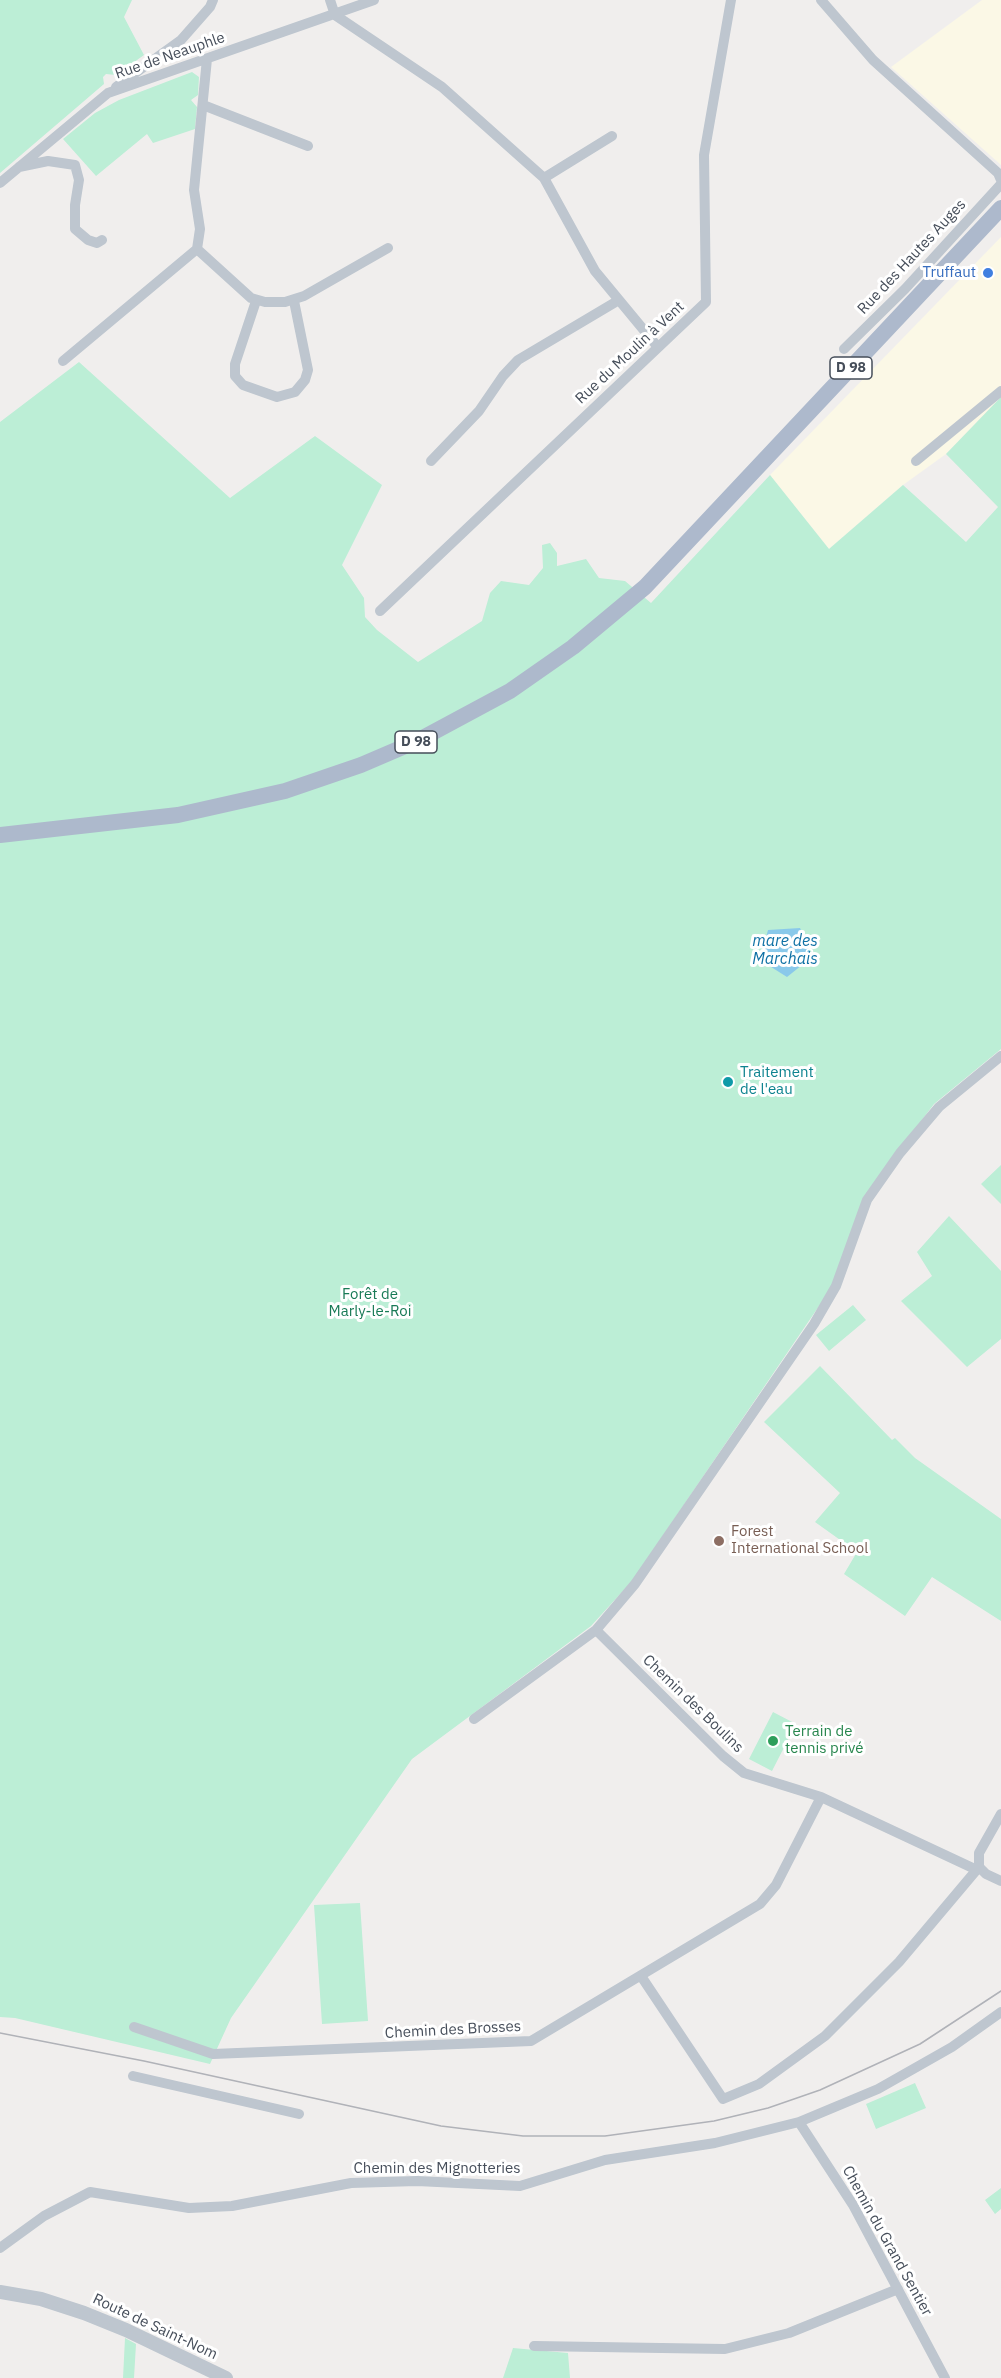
<!DOCTYPE html>
<meta charset="utf-8">
<style>
body{margin:0}
canvas{display:block;background:#f0eeed}
</style>
<canvas width="1001" height="2378"></canvas>
<script>
const ctx = document.querySelector('canvas').getContext('2d');
ctx.lineJoin = 'round';
function fillPath(path, color) { ctx.fillStyle = color; ctx.fill(path, 'evenodd'); }
const shape = rows => new Path2D(rows.map(r => 'M' + r).join(''));
function strokePath(path, color, width, dash) { ctx.strokeStyle = color; ctx.lineWidth = width; ctx.lineCap = dash ? 'butt' : 'round'; ctx.setLineDash(dash || []); ctx.stroke(path); }
function drawText(font, color, halo, rows, align = 'center') {
  ctx.font = font + ' "IBM Plex Sans",sans-serif'; ctx.lineWidth = 6; ctx.setLineDash([]); ctx.textBaseline = 'middle'; ctx.strokeStyle = halo; ctx.fillStyle = color; for (const [text, x, y, turn = 0] of rows) {
    ctx.save(); ctx.translate(x, y); ctx.rotate((+turn || 0) * Math.PI / 180); ctx.textAlign = isNaN(turn) ? turn : align; if (halo) ctx.strokeText(text, 0, 0); ctx.fillText(text, 0, 0); ctx.restore();
  }
}
const commercial = shape([
 [982,0,1001,0,1001,165,891,67],
 [1001,237,1001,397,946,454,903,485,829,549,770,475]
]);
const green = shape([
 [0,0,132,0,124,17,144,55,116,75,106,74,103,77,104,84,0,173],
 [192,72,199,77,198,95,191,100,197,107,195,129,153,143,147,134,96,176,63,139,95,113,119,100],
 [79,362,230,498,315,436,382,485,342,565,364,598,365,617,377,630,418,662,482,621,490,593,501,581,529,585,543,568,542,545,550,543,557,553,557,566,586,559,599,578,625,581,651,603,770,475,829,549,903,485,966,542,998,507,946,454,1001,397,1001,1049,934,1104,868,1191,834,1284,632,1581,591,1626,412,1759,231,2018,210,2064,15,2018,0,2017,0,422],
 [1001,1165,1001,1204,981,1184],
 [949,1216,1001,1271,1001,1339,967,1367,901,1301,932,1276,917,1252],
 [853,1305,866,1320,829,1351,816,1335],
 [820,1366,892,1440,895,1438,915,1458,1001,1519,1001,1621,932,1577,905,1616,844,1574,857,1552,815,1522,840,1493,764,1422],
 [773,1712,796,1724,772,1771,749,1759],
 [360,1903,368,2021,322,2024,314,1905],
 [915,2083,926,2108,876,2129,866,2104],
 [1001,2188,1001,2209,995,2214,985,2200],
 [125,2338,136,2344,134,2378,123,2378],
 [513,2348,568,2353,570,2378,503,2378]
]);
const water = shape([
 [800,928,812,957,787,977,760,960,768,930]
]);
const minor = shape([
 [330,0,335,15,442,87,544,178,595,271,657,346],
 [821,0,873,60,998,173,1001,180],
 [116,87,181,40,210,7,213,0],
 [203,105,308,146],
 [19,167,48,161,75,165,79,180,75,205,75,229,88,240,97,243,102,240],
 [544,178,612,136],
 [0,183,108,93,374,0],
 [197,249,251,298,265,302,285,302,304,296,388,248],
 [256,301,235,364,235,376,243,385,277,397,295,392,305,380,308,370,294,301],
 [844,349,905,289,1001,184],
 [63,361,197,249,200,229,194,190,207,59],
 [431,461,479,411,503,376,518,360,619,300],
 [916,461,1001,391],
 [380,611,706,302,704,155,731,0],
 [596,1630,723,1756,744,1773,821,1797,977,1870],
 [474,1719,596,1630,635,1584,814,1324,836,1286,867,1200,900,1153,939,1107,1001,1056],
 [979,1867,979,1853,1001,1814],
 [979,1867,986,1874,1001,1881],
 [641,1976,723,2099,759,2084,825,2036,899,1962,979,1867],
 [134,2027,213,2054,531,2041,760,1904,776,1885,821,1797],
 [133,2076,299,2114],
 [799,2122,853,2205,945,2378],
 [0,2248,44,2216,90,2192,189,2208,232,2206,351,2183,417,2181,520,2186,605,2160,715,2143,799,2122,878,2089,952,2047,1001,2012],
 [534,2346,725,2349,789,2333,898,2289]
]);
const tertiary = shape([
 [0,2292,41,2299,84,2313,126,2330,226,2378]
]);
const primary = shape([
 [0,835,178,815,285,791,361,765,417,741,510,691,573,647,645,587,1001,208]
]);
const tram = shape([
 [0,2033,144,2061,441,2126,523,2136,605,2136,714,2121,768,2108,820,2090,920,2044,1001,1991]
]);
const markers = [
 [988,273,6,"#3f7fe0"],
 [728,1082,6,"#0f9aa8"],
 [719,1541,6,"#8d6e63"],
 [773,1741,6,"#2e9e5b"]
];
const shields = [
 [851,368,42],
 [416,742,42]
];
const shieldNames = [
 ["D 98",851,368],
 ["D 98",416,742]
];
const streetNames = [
 ["Rue de Neauphle",170,56,-19],
 ["Rue des Hautes Auges",912,257,-47],
 ["Rue du Moulin à Vent",630,353,-43],
 ["Chemin des Boulins",693,1704,44],
 ["Chemin des Brosses",453,2030,-3],
 ["Chemin des Mignotteries",437,2169],
 ["Chemin du Grand Sentier",887,2241,61],
 ["Route de Saint-Nom",155,2327,25]
];
const shopNames = [
 ["Truffaut",976,273]
];
const cultureNames = [
 ["Traitement",740,1073],
 ["de l'eau",740,1090]
];
const parkNames = [
 ["Forêt de",370,1295],
 ["Marly-le-Roi",370,1312]
];
const educationNames = [
 ["Forest",731,1532],
 ["International School",731,1549]
];
const leisureNames = [
 ["Terrain de",785,1732],
 ["tennis privé",785,1749]
];
const waterNames = [
 ["mare des",785,941],
 ["Marchais",785,959]
];
fillPath(commercial, '#fbf8e6');
fillPath(green, '#bceed6');
fillPath(water, '#8ac9ea');
strokePath(minor, '#bec6cf', 10);
strokePath(tertiary, '#bec6cf', 14);
strokePath(primary, '#adb9cc', 16);
strokePath(tram, '#b0b2b8', 1.5);
for (const [x, y, r, color] of markers) { const dot = new Path2D(); dot.arc(x, y, r, 0, 2 * Math.PI); ctx.fillStyle = color; ctx.fill(dot); strokePath(dot, '#fff', 2); }
for (const [x, y, w] of shields) { const box = new Path2D(); box.roundRect(x - w / 2, y - 11, w, 22, 4.5); ctx.fillStyle = '#fff'; ctx.fill(box); strokePath(box, '#464e5a', 1.5); }
drawText('bold 14px', '#464e5a', null, shieldNames);
drawText('15px', '#464e5a', '#fff', streetNames);
drawText('15px', '#366cbe', '#fff', shopNames, 'right');
drawText('15px', '#0d838f', '#fff', cultureNames, 'left');
drawText('15px', '#187a56', '#fff', parkNames);
drawText('15px', '#785e54', '#fff', educationNames, 'left');
drawText('15px', '#27864d', '#fff', leisureNames, 'left');
drawText('italic 16px', '#0f71a5', '#fff', waterNames);
</script>
